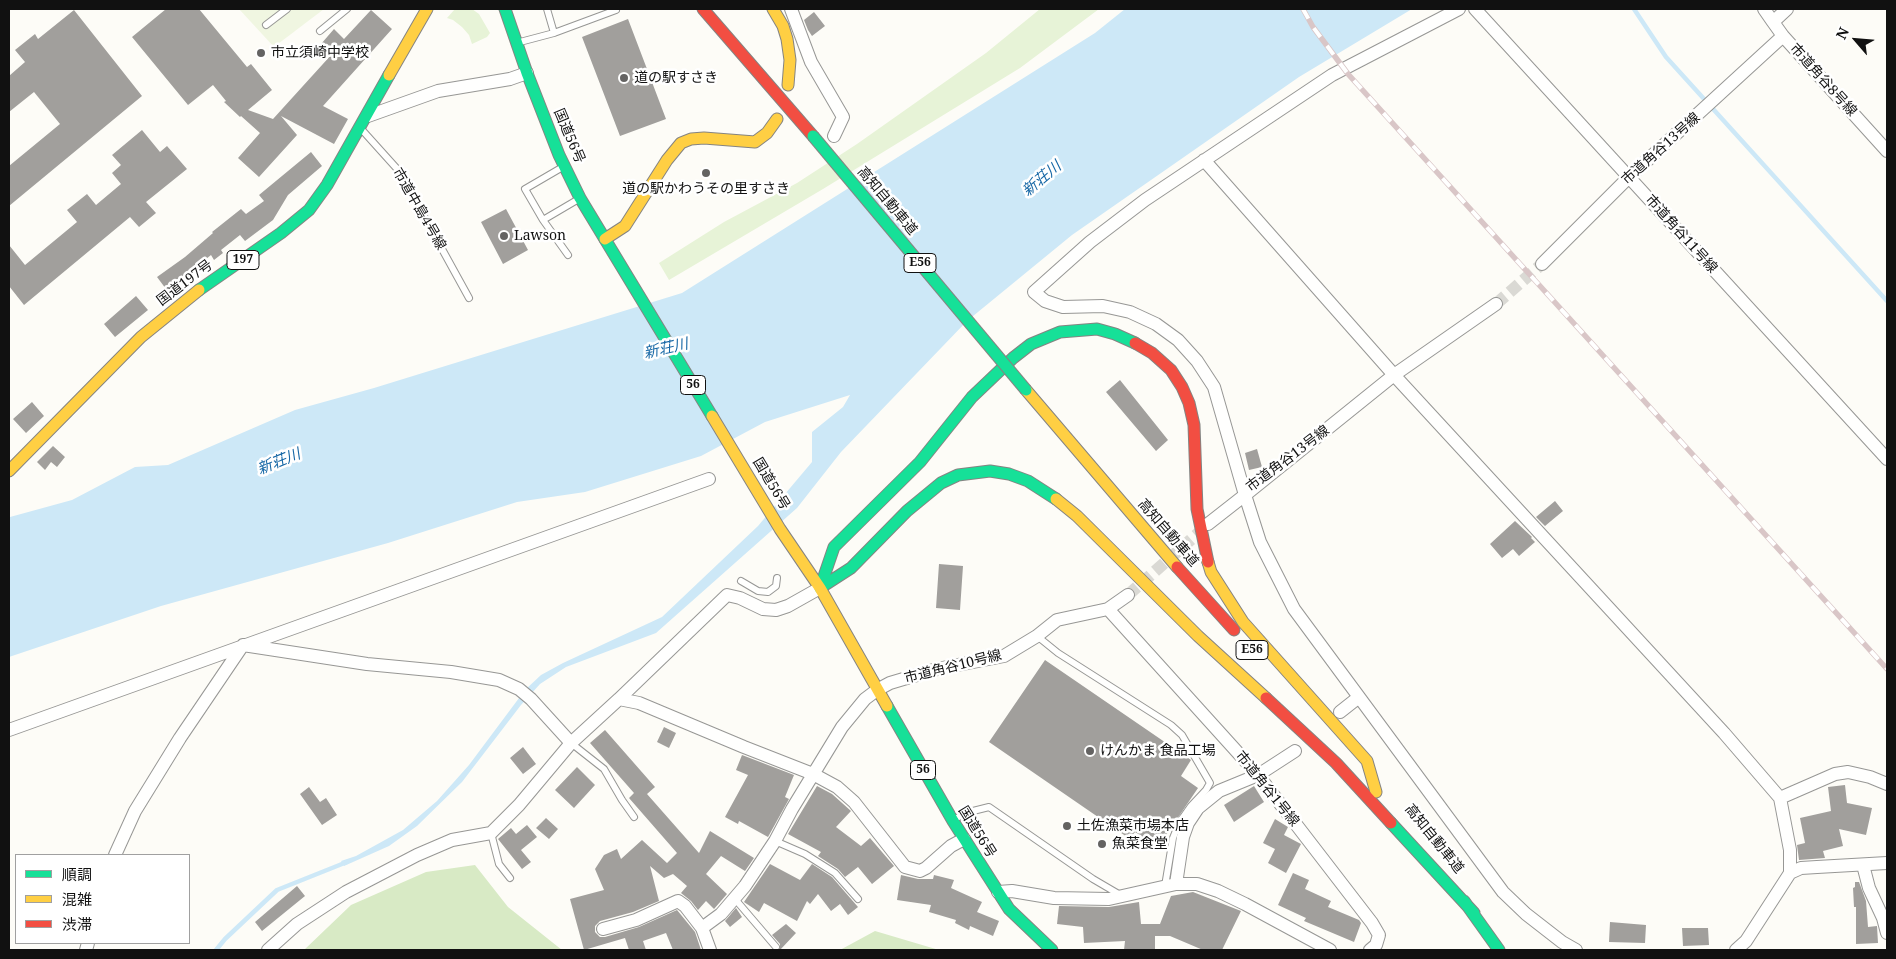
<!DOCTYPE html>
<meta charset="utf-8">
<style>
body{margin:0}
#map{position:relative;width:1896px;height:959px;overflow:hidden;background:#fdfcf7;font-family:"Noto Serif","Noto Sans JP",serif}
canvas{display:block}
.frame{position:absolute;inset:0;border:10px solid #111;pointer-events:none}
.legend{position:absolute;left:15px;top:854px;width:175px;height:90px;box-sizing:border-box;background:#fff;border:1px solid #a0a0a0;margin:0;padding:6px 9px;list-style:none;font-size:15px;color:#111}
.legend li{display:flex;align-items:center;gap:10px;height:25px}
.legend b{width:25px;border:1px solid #a0a0a0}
.north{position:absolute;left:1831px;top:15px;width:50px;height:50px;-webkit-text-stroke:4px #fff;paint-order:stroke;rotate:297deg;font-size:14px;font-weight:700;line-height:20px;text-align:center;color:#111}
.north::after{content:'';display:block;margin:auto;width:18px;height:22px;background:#111;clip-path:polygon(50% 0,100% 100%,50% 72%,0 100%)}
</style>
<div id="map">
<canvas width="1896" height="959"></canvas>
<div class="frame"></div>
<ul class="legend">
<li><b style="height:6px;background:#16e098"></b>順調</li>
<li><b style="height:6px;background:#ffcf43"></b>混雑</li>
<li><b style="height:6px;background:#f24e42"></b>渋滞</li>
</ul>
<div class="north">N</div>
</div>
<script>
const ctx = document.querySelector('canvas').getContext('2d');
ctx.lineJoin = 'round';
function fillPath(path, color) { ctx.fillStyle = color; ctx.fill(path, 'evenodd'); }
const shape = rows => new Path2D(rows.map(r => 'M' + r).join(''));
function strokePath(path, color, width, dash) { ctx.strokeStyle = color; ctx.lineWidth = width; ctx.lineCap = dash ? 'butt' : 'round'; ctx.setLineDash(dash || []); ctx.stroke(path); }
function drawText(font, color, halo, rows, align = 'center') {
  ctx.font = font + ' "Noto Serif","Noto Sans JP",serif'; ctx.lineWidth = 5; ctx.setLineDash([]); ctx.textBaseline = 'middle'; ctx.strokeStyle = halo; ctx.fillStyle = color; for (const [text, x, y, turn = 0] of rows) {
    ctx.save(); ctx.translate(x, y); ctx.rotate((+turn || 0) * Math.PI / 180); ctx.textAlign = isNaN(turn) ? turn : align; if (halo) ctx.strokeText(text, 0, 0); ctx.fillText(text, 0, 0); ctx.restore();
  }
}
const green = shape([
 [455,9,472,9,479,14,490,33,487,37,472,44,469,35,462,27,453,20,447,18],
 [1040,9,1099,9,1020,68,823,189,669,280,659,263,724,222,797,183,857,144,986,53]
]);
const forest = shape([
 [475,865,508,907,562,950,304,950,351,905,426,872],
 [875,931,939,950,840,950]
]);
const pitch = shape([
 [239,9,324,9,274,47]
]);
const water = shape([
 [1125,9,1412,9,1299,77,1072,235,967,321,841,452,797,508,656,633,566,667,540,684,521,705,462,782,417,826,389,846,344,866,341,861,356,856,403,830,437,801,469,765,525,690,541,675,563,663,662,617,758,526,812,462,812,432,843,407,850,395,765,422,701,456,585,492,517,502,388,543,161,606,9,657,9,518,10,517,72,500,135,467,168,465,295,410,374,388,682,293,1095,33]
]);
const stream = shape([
 [1634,9,1666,57,1887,301],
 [216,950,225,939,277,890,347,862]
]);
const building = shape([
 [166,9,199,9,247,67,251,64,272,90,248,110,273,119,332,54,321,44,334,29,344,39,371,10,392,29,323,106,348,119,334,144,281,116,297,135,259,177,238,158,260,133,241,116,240,117,224,102,226,101,213,85,188,105,132,37],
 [74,10,142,96,9,206,9,166,60,124,34,92,9,112,9,76,25,62,15,50,35,34,38,39],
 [814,12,825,26,812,36,808,30,804,20],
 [628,19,666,119,620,136,582,37],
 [142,130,160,152,167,146,187,169,146,202,156,213,139,227,130,217,24,305,9,286,9,245,25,265,77,222,67,210,87,194,96,205,121,184,112,173,121,165,112,155],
 [311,152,322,166,288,195,273,220,245,241,240,235,221,250,223,253,214,260,211,255,191,271,194,274,169,293,157,277,185,257,213,233,212,232,241,209,246,214,264,201,259,195],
 [506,209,528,250,503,264,481,222],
 [136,296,148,310,115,337,104,324],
 [1120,380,1168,440,1156,451,1106,392],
 [32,402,44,416,26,433,13,419],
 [53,446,65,457,57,467,51,462,45,470,37,462],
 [1257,449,1262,467,1249,470,1245,453],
 [1555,501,1563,511,1545,526,1536,517],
 [1515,521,1532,537,1531,538,1535,542,1519,556,1513,549,1502,558,1490,544],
 [939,564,963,566,960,610,936,608],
 [1045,660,1191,760,1181,776,1198,788,1158,847,1135,832,1130,839,989,742],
 [664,727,676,733,669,748,657,742],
 [605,730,655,787,647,794,699,853,710,831,754,858,745,871,721,856,706,874,727,894,714,909,706,901,698,910,691,901,681,893,687,886,673,874,664,878,650,866,659,901,633,912,600,921,595,926,595,932,600,937,605,937,639,927,677,910,695,932,701,950,673,950,666,933,643,941,646,950,629,950,625,938,584,950,570,899,604,890,595,869,604,855,617,849,621,859,642,840,667,863,677,853,629,798,634,793,590,743],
 [523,747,536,764,523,774,510,758],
 [742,755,794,775,785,797,789,799,768,837,739,821,738,824,725,817,748,775,736,770],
 [577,767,595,785,574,808,555,790],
 [1845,785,1847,803,1872,808,1866,835,1839,829,1843,846,1823,851,1825,858,1799,860,1797,845,1805,843,1800,818,1831,811,1828,787],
 [817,786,832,794,851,811,836,827,861,846,870,838,894,866,872,884,858,867,845,877,838,869,818,856,821,852,788,834],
 [1254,786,1264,802,1234,822,1224,805],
 [309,787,320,802,326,798,337,815,322,825,300,794],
 [546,818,558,829,549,839,536,828],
 [1275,819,1288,827,1284,835,1301,844,1286,873,1268,863,1275,849,1263,843],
 [527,825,537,837,521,850,531,862,522,869,498,839,511,828,516,834],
 [770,864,800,880,812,864,832,877,858,907,848,915,840,904,831,911,818,894,810,904,807,901,797,921,764,903,759,912,744,902],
 [1293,873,1309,880,1305,889,1331,901,1328,907,1359,920,1361,923,1354,942,1304,921,1306,918,1278,905],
 [901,875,918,879,933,879,934,875,954,880,951,888,982,902,977,912,999,921,993,936,970,926,969,930,955,923,956,920,929,912,931,905,897,900],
 [1855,882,1859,882,1866,901,1868,927,1877,926,1878,943,1856,944,1856,907,1854,907,1853,888,1855,887],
 [297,886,305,896,262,931,255,922],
 [1193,892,1241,911,1222,950,1203,950,1170,936,1155,936,1155,950,1124,950,1125,941,1084,943,1083,927,1057,924,1059,906,1109,907,1139,902,1141,924,1160,924,1171,896],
 [736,908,742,917,730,927,725,921],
 [1610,922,1646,925,1645,943,1609,942],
 [786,924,796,933,780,950,780,944,772,935],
 [1682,928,1708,928,1709,945,1683,946]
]);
const streetTunnel = shape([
 [1496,304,1542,264],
 [1128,595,1203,529]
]);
const lane = shape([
 [547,9,554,33],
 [266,25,287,9],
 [320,31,347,9],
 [520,42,554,33,616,10],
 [363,131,399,171,469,298],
 [561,168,525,189,543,220,577,200],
 [543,220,568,255],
 [741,581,758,591,768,592,776,586,777,578],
 [1037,636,1058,653,1171,725,1182,735,1210,783,1206,790,1191,806,1179,823,1173,838,1165,886],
 [571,743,604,769,622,800,634,817],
 [957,818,965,813,989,807,1093,879,1122,896],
 [491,833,499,864,510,878],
 [775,841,805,854,835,873,858,899],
 [735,899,776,947]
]);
const street = shape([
 [791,9,811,62,843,117,834,136],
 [1459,9,1332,75,1145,200,1090,242,1034,292,1045,301,1063,307,1103,306,1130,312,1156,324,1178,340,1197,361,1214,387,1245,495,1394,375,1496,304],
 [1475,9,1887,459],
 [1764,9,1773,22],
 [1787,9,1773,22,1783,36,1887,151],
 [368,116,438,91,510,79,527,73],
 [1204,160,1394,375,1724,733,1780,798,1790,850,1790,873,1746,941,1736,950],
 [1542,264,1629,177,1783,36],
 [1208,524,1245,495,1260,542,1294,609,1359,697,1503,892,1526,914,1562,942,1576,950],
 [1128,595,1108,609,1258,775,1372,923,1379,935,1376,945,1370,950],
 [619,699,639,703,744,747,813,774,837,787,854,802,905,867,920,871,926,868,951,846,964,839],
 [1340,712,1359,697],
 [9,730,709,479],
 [1780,798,1835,774,1848,772,1870,777,1887,784],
 [115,855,135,811,180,738,243,645,367,664,451,672,499,680,519,689,531,699,571,743],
 [1863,865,1869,888,1883,918,1887,933],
 [1790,873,1801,868,1817,867,1887,863],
 [1176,884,1183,837,1188,823,1198,808,1219,791,1258,775,1295,751],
 [998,892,1012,891,1054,898,1109,899,1176,884,1197,884,1218,891,1245,904,1330,950],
 [702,928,721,914,745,886,775,841,792,809,842,727,865,699,877,690,890,683,937,669,1004,656,1037,636,1057,620,1108,609],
 [603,929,636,920,678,901,685,906,702,928,710,950],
 [86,950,88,943],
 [268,950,297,924,346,892,417,855,452,840,491,833,519,805,571,743,619,699,727,595,740,598,763,609,776,610,788,606,820,588]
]);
const fast = shape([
 [505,9,527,73,559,155,580,198,712,416],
 [199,290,281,233,309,210,327,185,389,75],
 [820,588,834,547,920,462,972,397,1013,358,1031,344,1060,332,1097,329,1115,334,1135,343],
 [820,588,851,568,907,511,941,483,958,475,990,471,1009,474,1028,481,1056,499],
 [887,706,953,821,1009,909,1052,950],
 [1391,823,1474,913],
 [1464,901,1499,950]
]);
const slow = shape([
 [773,9,783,26,787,39,790,60,788,85],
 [389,75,427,9],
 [605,239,625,226,667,160,681,143,691,139,704,138,755,142,767,133,777,119],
 [1026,390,1177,567],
 [712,416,780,529,820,588,887,706],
 [9,471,141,337,199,290],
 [1056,499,1077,516,1198,636,1266,698],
 [1208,562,1211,572,1243,622,1367,761,1376,792]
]);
const jam = shape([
 [703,9,813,136],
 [1135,343,1152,353,1171,370,1182,387,1189,403,1194,425,1197,509,1208,562],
 [1177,567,1234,630],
 [1266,698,1336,763,1391,823]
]);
const rail = shape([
 [1303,9,1313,27,1348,74,1887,669]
]);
const fastBridge = shape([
 [813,136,1026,390]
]);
const markers = [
 [261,53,5,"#646362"],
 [624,78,5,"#646362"],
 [706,173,5,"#646362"],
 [504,236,5,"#646362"],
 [1090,751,5,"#646362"],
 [1067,826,5,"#646362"],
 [1102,844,5,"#646362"]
];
const shields = [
 [243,260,32],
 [920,263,32],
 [693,385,25],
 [1252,650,32],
 [923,770,25]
];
const shieldNames = [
 ["197",243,260],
 ["E56",920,263],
 ["56",693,385],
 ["E56",1252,650],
 ["56",923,770]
];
const poiNames = [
 ["市立須崎中学校",271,53],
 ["道の駅すさき",634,78],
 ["道の駅かわうその里すさき",706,189,"center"],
 ["Lawson",514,236],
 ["けんかま 食品工場",1100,751],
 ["土佐漁菜市場本店",1077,826],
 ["魚菜食堂",1112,844]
];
const streetNames = [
 ["市道角谷8号線",1823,80,48],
 ["国道56号",569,136,67],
 ["市道角谷13号線",1661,149,-42],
 ["高知自動車道",887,201,50],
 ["市道中島4号線",419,209,60],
 ["市道角谷11号線",1681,234,48],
 ["国道197号",185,283,-37],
 ["市道角谷13号線",1288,459,-37],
 ["国道56号",771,484,59],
 ["高知自動車道",1168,533,49],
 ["市道角谷10号線",953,667,-14],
 ["市道角谷1号線",1267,789,51],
 ["国道56号",977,832,58],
 ["高知自動車道",1434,839,51]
];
const waterNames = [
 ["新荘川",1042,179,-40],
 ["新荘川",666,349,-13],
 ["新荘川",279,462,-22]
];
fillPath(green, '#e7f3d7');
fillPath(forest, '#d8eac5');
fillPath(pitch, '#f0f6e1');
fillPath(water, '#cde8f7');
strokePath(stream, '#cde8f7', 4.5);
fillPath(building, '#a19f9c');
strokePath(streetTunnel, '#dad9d4', 12, [12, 6]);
strokePath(lane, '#979795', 8);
strokePath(street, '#979795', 14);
strokePath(fast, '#858482', 13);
strokePath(slow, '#858482', 13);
strokePath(jam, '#858482', 13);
strokePath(lane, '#fffffe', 6);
strokePath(street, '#fffffe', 12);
strokePath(fast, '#16e098', 11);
strokePath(slow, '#ffcf43', 11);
strokePath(jam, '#f24e42', 11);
strokePath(rail, '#d9c6c7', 5.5);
strokePath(rail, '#fff', 4, [11]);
strokePath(fastBridge, '#858482', 13, []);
strokePath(fastBridge, '#16e098', 11);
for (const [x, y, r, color] of markers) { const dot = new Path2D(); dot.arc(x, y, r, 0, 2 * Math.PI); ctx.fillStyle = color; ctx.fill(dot); strokePath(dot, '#fff', 2); }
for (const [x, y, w] of shields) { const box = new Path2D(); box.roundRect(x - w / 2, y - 9.5, w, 19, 4); ctx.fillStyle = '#fff'; ctx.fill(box); strokePath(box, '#111', 1); }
drawText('bold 12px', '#111', null, shieldNames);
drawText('14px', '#111', '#fff', poiNames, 'left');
drawText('14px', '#111', '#fff', streetNames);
drawText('italic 15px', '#1768a6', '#fff', waterNames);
</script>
